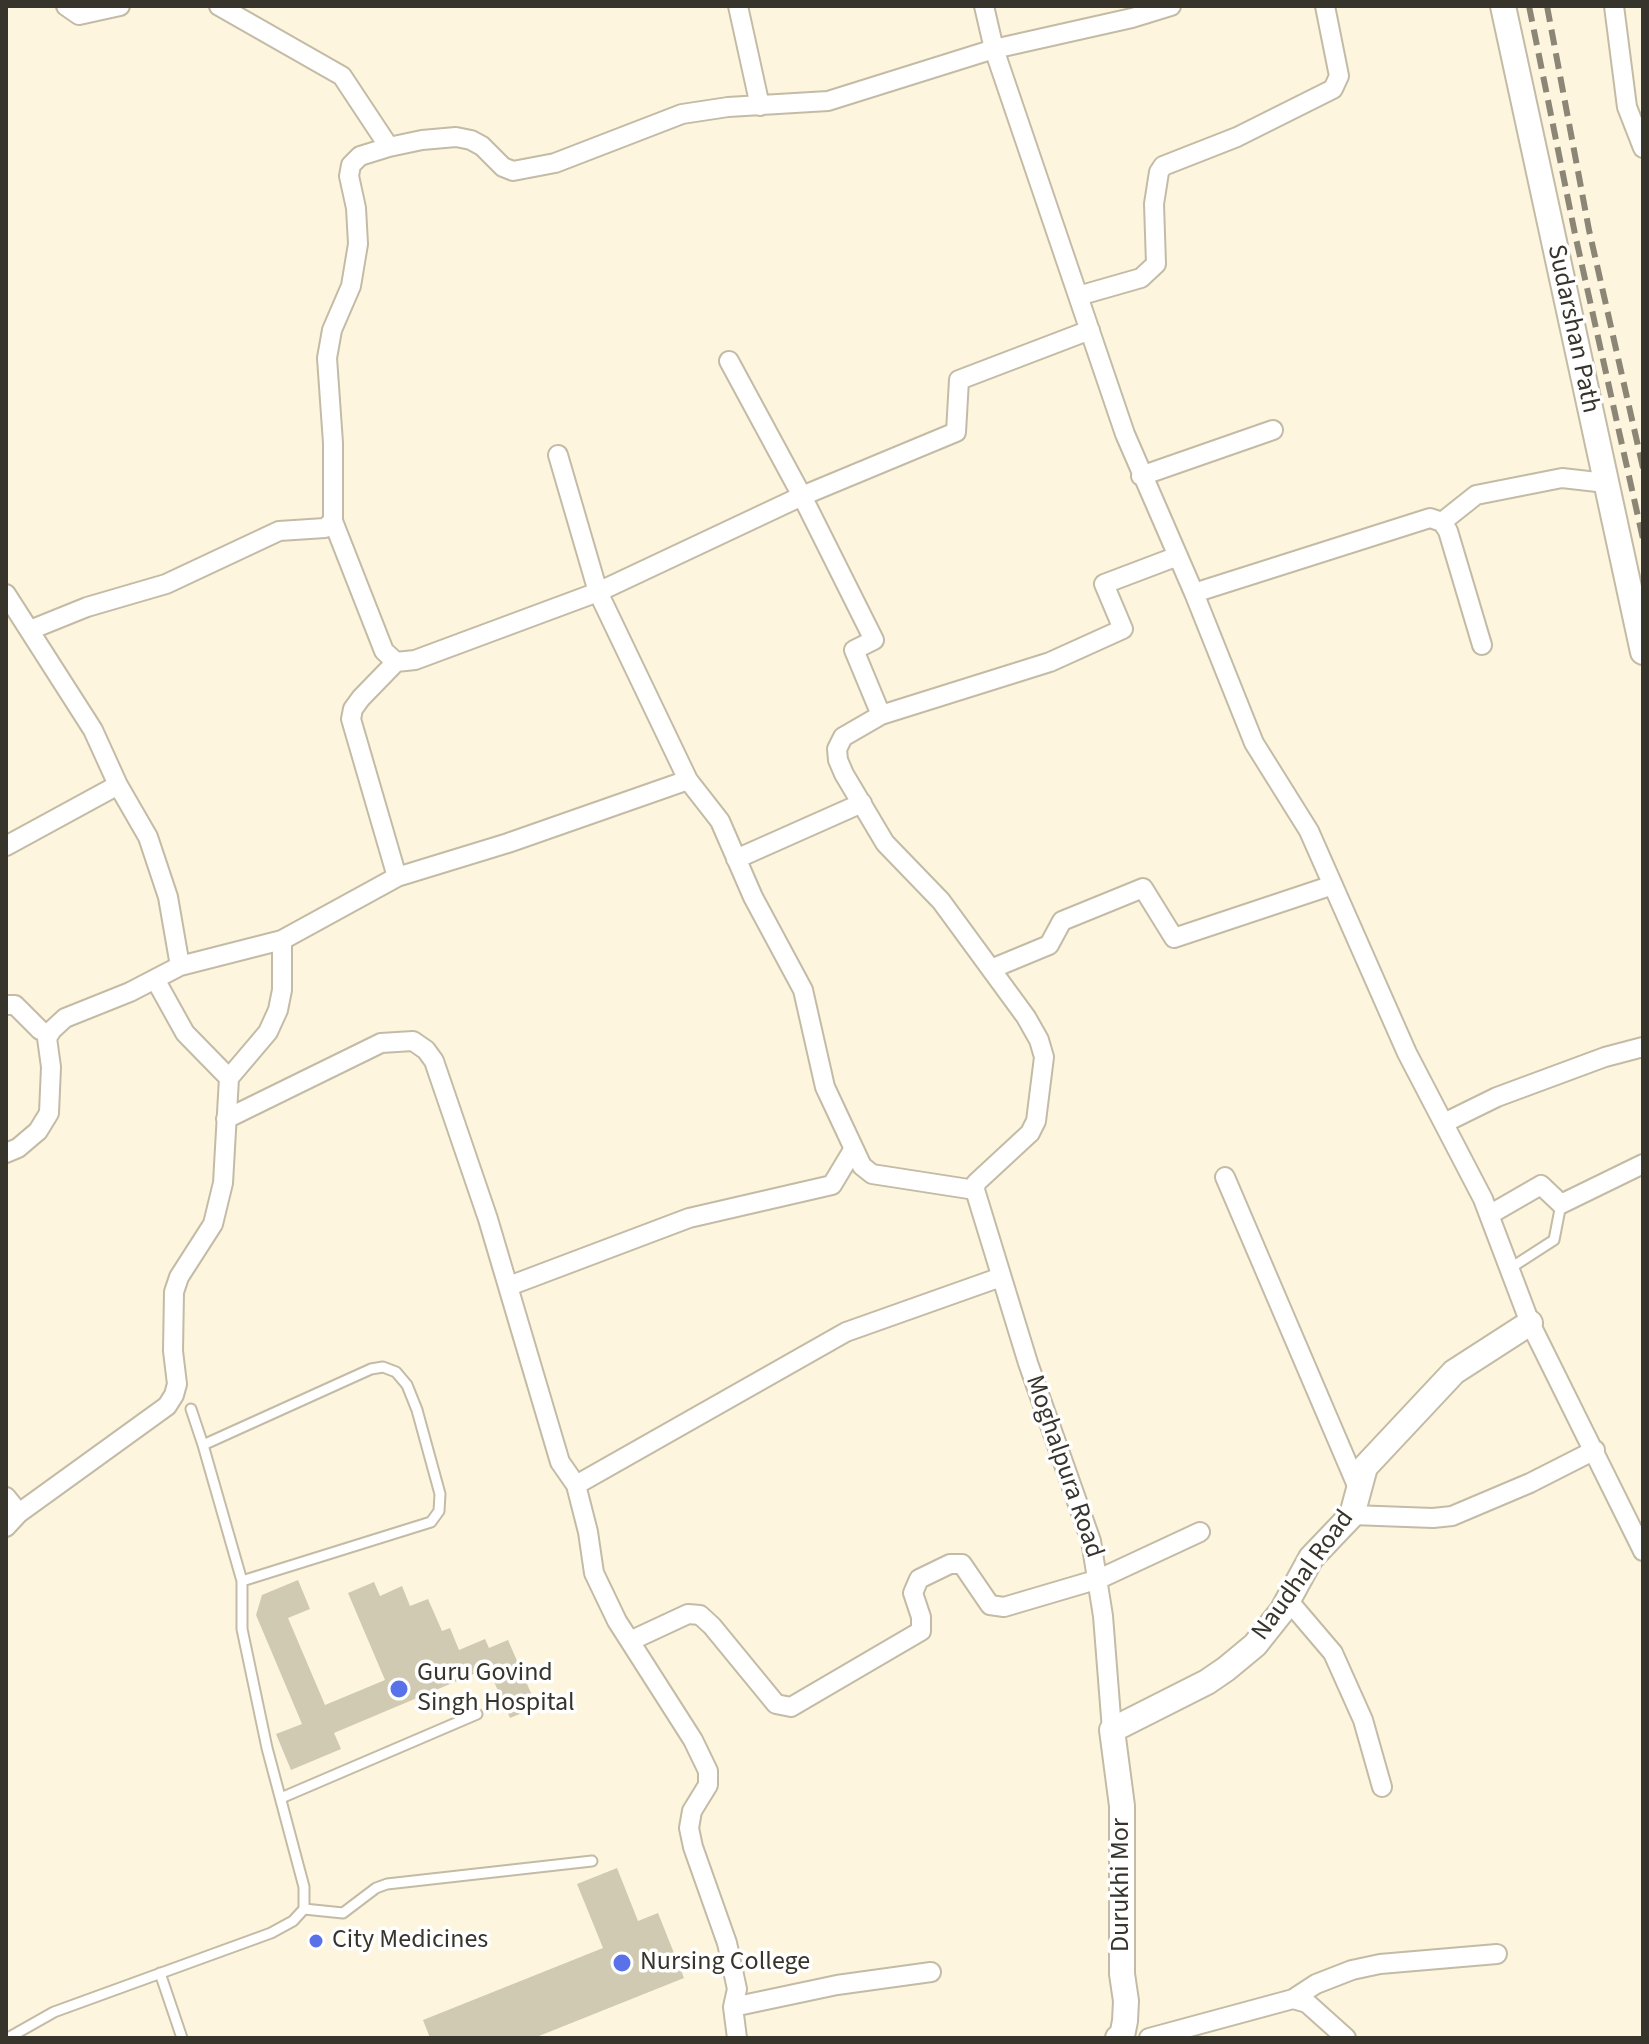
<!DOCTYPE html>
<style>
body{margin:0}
#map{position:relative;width:1649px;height:2044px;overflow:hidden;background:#fdf5de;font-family:"Source Sans 3",sans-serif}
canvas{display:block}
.frame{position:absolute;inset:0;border:8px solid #37342b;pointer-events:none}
</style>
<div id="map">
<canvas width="1649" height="2044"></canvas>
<div class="frame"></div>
</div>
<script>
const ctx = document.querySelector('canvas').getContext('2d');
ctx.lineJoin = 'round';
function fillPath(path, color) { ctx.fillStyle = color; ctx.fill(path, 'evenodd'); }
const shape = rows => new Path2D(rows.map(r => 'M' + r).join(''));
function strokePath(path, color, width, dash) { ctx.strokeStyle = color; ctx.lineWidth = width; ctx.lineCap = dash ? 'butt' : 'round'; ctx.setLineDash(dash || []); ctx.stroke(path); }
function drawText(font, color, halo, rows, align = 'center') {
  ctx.font = font + ' "Source Sans 3",sans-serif'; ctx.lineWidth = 7; ctx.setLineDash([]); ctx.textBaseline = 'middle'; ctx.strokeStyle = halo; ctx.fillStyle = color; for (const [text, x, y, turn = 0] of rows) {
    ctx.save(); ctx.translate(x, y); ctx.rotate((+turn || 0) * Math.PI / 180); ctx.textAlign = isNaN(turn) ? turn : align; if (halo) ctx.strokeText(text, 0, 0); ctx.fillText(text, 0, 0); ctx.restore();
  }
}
const building = shape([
 [298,1580,310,1609,288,1618,325,1705,385,1680,348,1593,374,1582,380,1596,402,1586,410,1606,428,1599,442,1631,450,1628,459,1650,485,1639,489,1648,508,1640,537,1707,510,1718,488,1668,334,1733,341,1749,291,1770,276,1734,302,1724,256,1615,262,1595],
 [617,1868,638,1921,658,1913,684,1978,534,2038,430,2038,423,2020,603,1948,577,1884]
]);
const lane = shape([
 [1509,1269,1554,1240,1561,1204],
 [191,1409,203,1445],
 [281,1798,477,1714],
 [304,1909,343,1913,376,1888,387,1884,592,1861],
 [160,1973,182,2038],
 [8,2038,54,2012,271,1933,293,1921,304,1909,304,1887,267,1748,242,1629,242,1581,203,1445,371,1369,383,1367,396,1372,407,1385,417,1410,440,1494,439,1511,431,1522,242,1581]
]);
const street = shape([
 [66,6,79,15,120,6],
 [219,6,342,76,389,147,422,140,456,137,471,140,482,146,503,167,513,171,555,163,682,114,728,107,828,101,994,49,1132,18,1171,6],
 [738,6,760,106],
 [984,6,994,49,1125,434,1194,593,1254,743,1309,831,1407,1053,1483,1199,1530,1323,1643,1551],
 [1614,6,1627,107,1643,148],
 [1078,296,1141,278,1156,264,1154,204,1159,172,1163,166,1237,137,1333,89,1339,76,1325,6],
 [729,361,802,496,874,640,854,650,881,715],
 [558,455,598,592,802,496,956,432,959,380,1090,330],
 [1141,476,1273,430],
 [1442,522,1476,495,1562,478,1606,483],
 [1194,593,1430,518,1442,522,1448,531,1482,645],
 [6,594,93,730,118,785,148,837,168,897,180,966,282,940,282,990,278,1010,268,1032,229,1078,223,1183,213,1224,179,1277,174,1292,173,1351,177,1384,174,1395,167,1406,19,1513,6,1527],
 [30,630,87,607,166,584,279,531,325,528,333,521,333,443,327,358,332,330,351,286,358,244,356,208,349,176,351,165,360,156,389,147],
 [396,662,361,698,353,709,351,719,397,877],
 [688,780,720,821,753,897,803,990,825,1087,862,1166,872,1174,975,1190],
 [6,846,118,785],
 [736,859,862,803],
 [282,940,397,877,508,843,688,780,598,592,415,660,396,662,384,651,333,521],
 [991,969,1049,945,1062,921,1143,888,1174,938,1333,885],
 [155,979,185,1033,229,1078],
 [6,1005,15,1005,40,1030],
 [226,1119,381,1043,413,1041,426,1050,434,1061,488,1219,560,1462,576,1485,588,1532,594,1573,617,1621,693,1740,708,1771,708,1785,692,1811,689,1828,693,1847,727,1943,737,1989,733,2007,737,2038],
 [1444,1123,1497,1097,1605,1057,1643,1047],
 [6,1153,18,1148,38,1131,49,1113,51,1067,47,1038,52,1030,65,1018,130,992,180,966],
 [1225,1177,1358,1488],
 [1489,1215,1541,1185,1561,1204,1643,1164],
 [509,1286,689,1218,832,1185,853,1150],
 [576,1485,846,1332,1001,1277],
 [6,1497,19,1513],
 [1352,1515,1433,1518,1452,1516,1530,1483,1595,1450],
 [1287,1599,1333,1653,1363,1720,1382,1787],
 [630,1641,688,1614,700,1615,712,1626,776,1704,791,1707,921,1631,921,1617,913,1593,919,1579,950,1564,962,1564,990,1605,1004,1607,1099,1579,1200,1532],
 [1112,1730,1103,1616,1091,1541,1028,1363,975,1190,976,1183,1030,1133,1036,1121,1044,1057,1039,1040,1026,1017,941,901,885,843,844,774,838,760,837,749,843,737,881,715,1050,662,1123,629,1104,584,1178,556],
 [1293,1999,1316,1984,1352,1970,1380,1964,1497,1954],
 [733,2007,837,1985,931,1972],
 [1149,2038,1293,1999,1307,2003,1346,2038]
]);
const secondary = shape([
 [1503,6,1643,652],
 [1118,2038,1122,2036,1125,2021,1126,2001,1122,1974,1122,1806,1112,1730,1207,1682,1226,1669,1255,1645,1282,1611,1311,1558,1352,1515,1365,1467,1454,1372,1530,1323]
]);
const rail = shape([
 [1529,6,1575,234,1643,539],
 [1547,6,1589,230,1643,468]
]);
const markers = [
 [399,1689,10,"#5a72e9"],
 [316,1941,8,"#5a72e9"],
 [622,1963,10,"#5a72e9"]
];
const streetNames = [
 ["Sudarshan Path",1572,329,78],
 ["Moghalpura Road",1063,1467,71],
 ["Naudhal Road",1304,1576,-54],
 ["Durukhi Mor",1122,1885,-90]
];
const poiNames = [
 ["Guru Govind",417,1674],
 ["Singh Hospital",417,1704],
 ["City Medicines",332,1941],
 ["Nursing College",640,1963]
];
fillPath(building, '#d1cab3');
strokePath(lane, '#c3bba5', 13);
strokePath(street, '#c3bba5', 22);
strokePath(secondary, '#c3bba5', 28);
strokePath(lane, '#fff', 9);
strokePath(street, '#fff', 18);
strokePath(secondary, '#fff', 24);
strokePath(rail, '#8c8677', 6, [16, 8]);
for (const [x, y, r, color] of markers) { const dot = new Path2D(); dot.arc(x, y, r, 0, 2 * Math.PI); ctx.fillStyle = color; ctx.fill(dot); strokePath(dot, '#fff', 3); }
drawText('26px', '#37342b', '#fff', streetNames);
drawText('26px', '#37342b', '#fff', poiNames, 'left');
</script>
